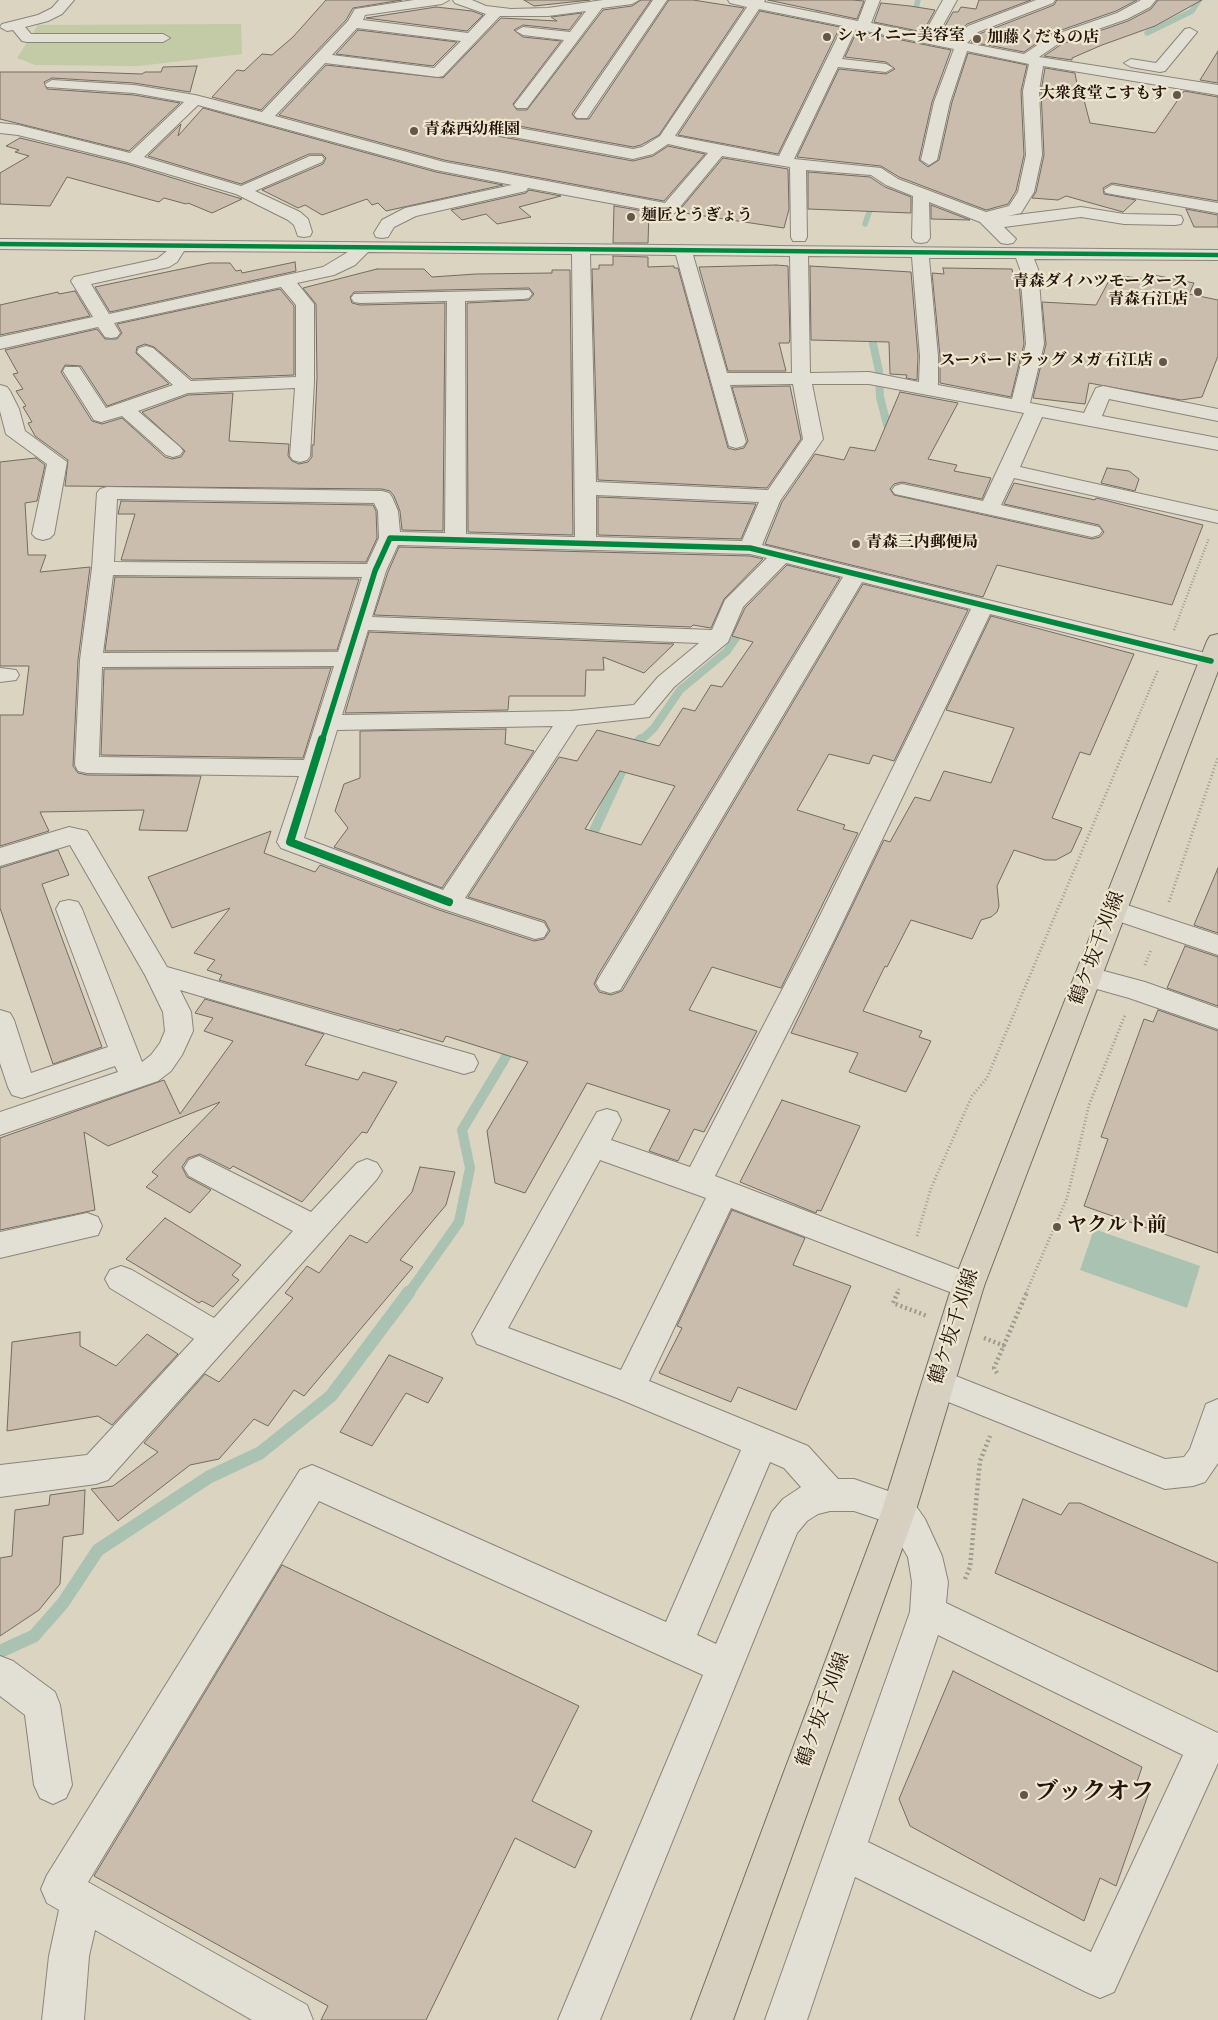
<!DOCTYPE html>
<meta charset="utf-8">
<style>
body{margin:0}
canvas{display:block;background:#dad4c0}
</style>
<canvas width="1218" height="2020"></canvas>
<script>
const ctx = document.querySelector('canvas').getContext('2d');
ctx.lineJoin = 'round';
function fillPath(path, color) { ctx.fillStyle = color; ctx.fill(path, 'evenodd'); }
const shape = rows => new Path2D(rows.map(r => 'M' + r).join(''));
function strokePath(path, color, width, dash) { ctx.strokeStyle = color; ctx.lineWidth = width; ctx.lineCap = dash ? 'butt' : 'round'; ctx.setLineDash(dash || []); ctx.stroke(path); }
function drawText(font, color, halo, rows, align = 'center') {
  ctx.font = font + ' Vollkorn,"Noto Serif JP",serif'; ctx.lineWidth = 4.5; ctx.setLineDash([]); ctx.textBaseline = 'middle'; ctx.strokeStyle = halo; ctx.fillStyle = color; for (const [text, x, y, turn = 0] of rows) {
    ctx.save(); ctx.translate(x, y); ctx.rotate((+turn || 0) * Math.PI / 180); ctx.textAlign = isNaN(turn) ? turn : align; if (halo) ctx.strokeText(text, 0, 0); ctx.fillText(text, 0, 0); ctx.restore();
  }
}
const green = shape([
 [241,24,242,54,138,66,35,65,17,58,38,25]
]);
const water = shape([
 [1094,1229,1200,1266,1187,1308,1080,1270]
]);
const streamFar3 = shape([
 [818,13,821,0],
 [910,30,918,0],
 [1147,33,1192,11,1199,0],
 [865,224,874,198]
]);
const streamFar2 = shape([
 [870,330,879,371,880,397,890,436],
 [640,741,654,728,680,690,727,651,744,626]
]);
const streamFar1 = shape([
 [588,844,632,748,641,739],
 [409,1293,459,1222,470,1168,462,1130,513,1045]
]);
const stream = shape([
 [1,1651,34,1636,63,1603,98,1550,209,1477,260,1453,331,1396,409,1292]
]);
const building = shape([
 [326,0,402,0,353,8,346,20,261,110,212,97,237,70,244,71,262,54,272,55,293,37,326,0],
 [524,0,590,0,534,6,524,0],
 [641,0,651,0,572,114,576,119,589,119,669,0,693,0,744,8,659,135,641,145,633,147,497,122,487,130,497,136,633,161,653,156,668,146,705,154,664,201,444,160,279,115,326,65,443,78,501,18,557,21,551,17,582,13,569,30,523,25,514,30,523,37,561,41,513,104,517,110,527,110,603,10,632,6,641,0],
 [768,0,853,0,864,1,857,19,768,0],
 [979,0,1031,0,967,24,952,38,940,35,953,12,958,12,961,7,976,9,979,0],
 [1057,0,1137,0,1116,11,1050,34,1024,52,971,42,979,34,1054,5,1057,0],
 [1158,0,1202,0,1155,26,1102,45,1072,58,1072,60,1044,56,1062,44,1128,21,1151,9,1158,0],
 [881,3,910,6,935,10,923,32,874,22,881,3],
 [436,7,472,11,483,15,467,31,366,18,436,7],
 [760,11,840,27,778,154,678,135,760,11],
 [358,30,457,42,433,66,336,54,358,30],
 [857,31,951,50,932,102,919,160,928,167,939,160,952,102,968,53,1027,65,1021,91,1024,155,1016,191,1008,204,986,210,899,177,881,166,797,157,839,69,886,74,895,69,886,62,845,57,857,31],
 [1218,51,1218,83,1200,80,1218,51],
 [197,66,190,92,134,83,52,78,44,82,47,89,134,95,180,103,129,151,0,119,0,72,84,72,142,74,145,72,161,72,163,67,197,66],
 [1045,68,1075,73,1079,96,1083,96,1090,123,1155,133,1184,91,1218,97,1218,201,1112,183,1103,188,1104,194,1136,200,1123,212,1066,196,1058,200,1032,198,1036,192,1044,155,1041,91,1045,68],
 [203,108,436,172,503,185,386,211,378,203,372,205,367,199,322,215,305,205,298,208,262,190,323,164,326,158,322,154,309,154,241,184,148,156,181,124,178,136,203,108],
 [20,138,127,164,242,199,212,213,188,203,186,204,164,198,159,202,67,177,50,206,0,204,0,173,29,156,15,152,19,150,6,146,20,138],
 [723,158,788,169,789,209,784,228,678,212,723,158],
 [808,172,870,177,885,187,911,197,911,213,808,209,808,172],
 [529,190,561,196,519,207,531,217,497,224,486,214,462,220,451,210,526,193,529,190],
 [931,205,970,220,931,219,931,205],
 [614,206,649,212,648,243,613,243,614,206],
 [1186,209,1218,215,1218,227,1194,227,1186,209],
 [613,256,648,257,648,267,674,266,674,268,678,268,728,448,735,450,744,448,748,441,732,387,790,386,801,439,767,488,598,480,592,269,599,269,599,265,613,265,613,256],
 [295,262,296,271,110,312,95,287,210,263,230,263,236,271,241,270,242,273,295,262],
 [776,265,788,266,790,339,789,343,779,343,786,371,728,371,699,267,776,265],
 [810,266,911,272,918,356,917,380,906,378,907,375,890,374,889,342,811,340,810,266],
 [943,268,1012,269,1014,281,1019,281,1024,344,1011,397,940,383,940,356,932,273,944,274,943,268],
 [377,269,424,269,432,277,476,274,552,273,552,270,570,270,573,535,468,532,467,303,529,300,534,294,529,288,354,292,350,297,352,303,360,305,445,303,443,531,402,530,400,511,394,496,390,491,382,489,65,486,68,460,35,436,28,423,32,422,23,407,26,406,16,391,23,389,13,374,18,373,5,350,97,329,105,339,117,339,122,333,117,324,280,289,294,306,294,375,192,379,154,347,145,344,137,347,136,353,169,384,107,406,81,366,65,365,61,372,92,421,102,424,122,418,165,457,172,459,181,457,185,451,142,412,188,395,233,393,229,441,289,444,288,456,292,461,299,464,308,462,312,457,312,445,314,445,317,377,316,304,303,288,377,269],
 [1149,274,1194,283,1189,294,1218,300,1218,356,1202,397,1181,400,1089,383,1085,404,1033,398,1046,344,1042,302,1096,305,1112,275,1147,279,1149,274],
 [75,291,90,316,0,335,0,305,58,292,59,294,75,291],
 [900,392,958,403,928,459,957,465,954,471,991,478,982,499,902,482,894,484,890,489,894,495,1092,539,1100,537,1104,532,1099,525,1004,504,1014,483,1095,500,1096,498,1203,525,1172,605,997,565,983,597,765,544,782,502,815,454,844,460,850,447,875,451,900,392],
 [36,458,45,465,37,501,25,503,28,555,46,555,40,572,90,567,78,660,73,766,78,773,87,775,201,776,187,831,139,830,144,810,40,812,49,831,0,846,0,715,23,715,29,666,0,666,0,462,36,458],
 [1107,468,1129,471,1139,479,1135,491,1101,483,1107,468],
 [598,497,756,504,741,539,598,535,598,497],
 [121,501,373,505,376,511,377,538,366,562,121,560,135,514,118,514,121,501],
 [399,547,750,556,763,559,724,599,711,628,693,625,691,627,374,615,388,572,399,547],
 [787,565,840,578,598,975,594,984,599,992,611,995,622,991,863,584,968,610,894,761,873,755,869,764,829,754,797,810,845,825,843,829,858,833,781,988,712,967,689,1010,757,1031,704,1132,694,1129,678,1161,649,1151,670,1110,587,1083,525,1193,495,1183,487,1131,528,1062,446,1036,443,1042,400,1029,399,1031,219,980,222,975,207,970,215,960,194,953,230,908,172,928,148,877,271,831,264,853,315,872,320,865,439,910,534,941,544,939,550,931,545,921,468,897,559,757,577,761,597,730,659,746,683,708,695,711,711,685,722,687,753,642,732,636,745,608,787,565],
 [620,771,675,786,641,845,585,829,620,771],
 [115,577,359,579,337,650,105,651,115,577],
 [991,616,1134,654,1090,755,1080,752,1052,818,1082,828,1071,852,1056,860,1045,860,1014,850,997,886,999,906,997,912,991,917,981,920,972,939,911,920,887,967,885,966,863,1011,922,1031,919,1037,931,1041,906,1092,849,1072,858,1053,791,1033,884,840,890,842,915,797,930,801,944,771,991,783,1014,728,946,710,991,616],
 [369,632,674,644,644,673,603,657,604,670,586,670,585,696,509,696,508,710,345,713,369,632],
 [331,668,303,758,101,755,104,669,331,668],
 [506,729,505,744,534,751,442,888,334,847,348,828,335,811,344,784,360,778,360,731,506,729],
 [58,850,69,875,42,884,102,1047,53,1064,0,908,0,868,58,850],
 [1218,868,1218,933,1194,925,1218,868],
 [1185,946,1218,957,1218,1006,1167,988,1185,946],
 [205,999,324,1034,305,1065,358,1080,363,1072,397,1082,367,1133,362,1132,302,1202,233,1166,230,1169,200,1154,188,1158,182,1167,187,1177,211,1190,190,1213,146,1187,158,1176,152,1172,220,1102,108,1146,84,1132,95,1210,0,1230,0,1138,164,1080,180,1114,233,1041,204,1031,213,1018,195,1013,205,999],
 [1158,1010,1218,1031,1218,1253,1084,1206,1108,1139,1101,1137,1144,1019,1153,1022,1158,1010],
 [782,1100,860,1126,821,1211,817,1210,816,1213,740,1182,782,1100],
 [420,1167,455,1172,446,1205,400,1260,413,1267,304,1396,294,1390,268,1426,254,1419,219,1459,190,1465,118,1521,91,1489,113,1486,158,1452,144,1443,205,1374,219,1382,293,1298,285,1293,307,1266,319,1273,350,1235,367,1243,412,1192,420,1167],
 [732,1210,805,1238,793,1265,851,1286,796,1410,738,1387,731,1402,659,1373,682,1328,677,1326,732,1210],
 [165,1218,241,1265,232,1275,239,1280,213,1307,202,1301,199,1303,126,1259,165,1218],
 [80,1332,80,1346,116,1366,147,1334,178,1354,112,1425,98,1416,7,1431,12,1342,80,1332],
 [389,1355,443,1378,428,1403,406,1393,372,1446,340,1432,389,1355],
 [85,1490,83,1534,63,1537,60,1584,39,1610,0,1636,0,1558,12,1556,15,1510,49,1505,50,1495,85,1490],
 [1023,1499,1061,1515,1069,1503,1080,1503,1218,1563,1218,1672,995,1573,1023,1499],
 [282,1565,579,1706,532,1801,592,1831,575,1868,515,1838,426,2020,321,2020,328,2006,94,1876,282,1565],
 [953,1671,1142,1767,1136,1785,1149,1792,1116,1886,1100,1878,1084,1921,910,1826,899,1799,953,1671]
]);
const pathFar2 = shape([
 [1174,630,1209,538],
 [1128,741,1158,670]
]);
const pathFar1 = shape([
 [1169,902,1218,757],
 [1145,965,1151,950],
 [917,1236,931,1188,972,1096,987,1078,1129,739],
 [897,1293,899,1289],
 [1026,1293,1067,1198,1089,1105,1125,1015]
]);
const path = shape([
 [898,1292,893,1303,927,1316],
 [984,1338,1005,1346],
 [997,1373,994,1368,1027,1292],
 [965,1579,970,1567,980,1461,990,1436]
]);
const minor = shape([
 [59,0,74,0,62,14,48,21,25,27,31,34,163,34,170,38,163,42,27,42,22,41,13,30,7,31,0,27,2,24,38,15,52,8,59,0],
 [414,0,449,0,442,4,365,15,363,20,468,33,486,14,455,3,453,0,472,0,486,6,511,9,548,8,603,0,639,0,632,4,602,8,527,108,517,108,514,105,564,40,523,35,516,31,523,27,570,32,586,11,548,16,500,16,443,76,438,77,325,63,275,116,444,162,665,203,708,153,668,144,653,154,633,159,497,134,489,129,497,124,633,149,642,147,660,136,747,7,730,3,728,0,765,0,764,2,858,21,866,0,880,0,871,23,924,34,943,0,957,0,937,36,953,40,968,26,1036,0,1055,0,1053,3,978,32,967,43,1024,54,1051,36,1117,13,1141,0,1156,0,1150,7,1127,19,1061,42,1039,57,1218,85,1218,95,1043,66,1039,91,1042,155,1034,192,1021,213,1008,216,1081,207,1124,214,1175,215,1181,216,1183,220,1181,224,1175,225,1124,224,1081,217,1004,227,1016,239,1013,243,1007,244,1001,243,980,222,929,202,930,238,927,242,921,243,915,242,912,238,913,196,886,185,871,175,806,170,807,237,805,241,793,241,791,237,790,167,722,156,675,213,669,214,528,188,526,191,416,216,394,227,388,237,382,238,376,237,374,233,382,220,405,208,512,185,436,170,198,105,144,157,241,186,310,156,322,156,324,159,322,162,255,191,300,212,308,219,312,232,310,236,304,237,298,236,294,225,288,220,236,194,127,162,18,135,0,133,0,123,18,125,130,153,184,102,134,93,47,87,45,84,52,80,134,85,195,95,262,112,348,21,355,9,414,0],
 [759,9,843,26,779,156,675,136,759,9],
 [357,28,461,41,434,68,332,55,357,28],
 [856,29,954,49,934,102,921,160,929,165,937,160,950,102,967,51,1029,64,1023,91,1026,155,1018,192,1009,206,986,212,898,179,881,168,794,159,838,67,886,72,893,68,886,64,842,59,856,29],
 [653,0,667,0,587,118,577,118,574,115,653,0],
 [1190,28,1197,32,1165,71,1160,72,1131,67,1124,63,1131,59,1156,63,1185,29,1190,28],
 [1112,185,1218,203,1218,213,1106,193,1104,190,1112,185],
 [0,239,1218,250,1218,260,1034,259,1038,269,1044,344,1030,403,1084,413,1096,388,1103,386,1218,409,1218,421,1109,399,1102,416,1218,438,1218,450,1042,417,1020,467,1218,511,1218,523,1014,478,1001,505,1099,527,1102,531,1099,535,1092,537,895,494,892,490,895,486,902,484,983,501,1024,413,869,384,812,384,823,439,780,501,762,545,1218,656,1218,666,1211,668,990,614,834,940,715,1176,979,1277,984,1286,979,1295,968,1299,731,1208,649,1381,808,1446,838,1479,854,1479,911,1499,925,1519,942,1556,948,1582,946,1603,1218,1733,1218,1763,1114,1992,1100,1998,1086,1992,855,1877,807,2020,765,2020,910,1612,912,1582,908,1557,887,1522,854,1511,830,1511,818,1514,807,1521,797,1533,600,2020,558,2020,703,1675,319,1501,88,1882,307,2005,313,2020,252,2020,95,1930,89,1956,84,2020,42,2020,49,1956,59,1910,47,1903,41,1889,47,1875,300,1470,312,1465,324,1470,666,1622,741,1450,617,1398,477,1344,472,1334,597,1112,607,1109,617,1112,621,1120,611,1140,690,1167,808,940,971,609,862,582,620,990,610,993,600,990,596,983,600,976,843,577,786,563,743,607,728,642,674,687,649,717,577,725,465,898,544,923,548,930,544,937,535,939,440,908,281,848,277,842,299,776,87,773,78,771,75,765,80,660,92,568,97,493,100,489,107,487,382,491,389,493,392,497,398,511,400,532,445,533,447,301,360,303,354,302,351,298,354,294,529,290,532,294,529,298,523,299,465,301,466,534,575,537,572,254,368,252,355,265,334,275,297,283,314,304,314,382,310,456,307,460,300,462,293,460,290,456,295,388,188,393,138,411,180,447,183,451,180,455,173,457,166,455,122,416,101,422,94,420,63,371,65,367,79,367,106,408,173,385,137,352,139,348,146,346,153,348,191,381,296,377,296,305,281,287,114,323,120,333,117,337,111,338,105,337,98,327,0,349,0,337,93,317,71,281,74,277,157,259,167,251,0,249,0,239],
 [184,251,348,252,323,267,109,314,91,284,169,267,177,262,184,251],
 [590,254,676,255,729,446,736,448,743,446,746,442,730,385,793,384,803,439,768,490,596,482,590,254],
 [693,255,790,256,792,373,727,373,693,255],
 [808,256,912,257,920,356,919,382,869,372,810,373,808,256],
 [929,258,1016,258,1020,269,1026,344,1012,399,938,385,938,356,929,258],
 [596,495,759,502,742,541,596,537,596,495],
 [117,499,374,503,378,511,379,538,367,564,114,562,117,499],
 [398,545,750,554,767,558,725,600,712,630,372,617,386,571,398,545],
 [113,575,362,577,338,652,103,653,113,575],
 [368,630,699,643,658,677,634,705,570,711,342,715,368,630],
 [334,666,304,760,99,757,102,667,334,666],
 [553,726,443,890,304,838,337,730,553,726],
 [600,1160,706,1198,621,1370,508,1328,600,1160],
 [770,1462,784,1468,801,1487,783,1499,772,1512,716,1644,697,1635,770,1462],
 [938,1635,1183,1755,1091,1952,868,1842,938,1635],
 [0,385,7,387,10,391,19,409,25,431,67,462,54,534,50,538,43,540,36,538,32,534,47,464,6,434,0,411,0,385],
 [0,668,16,670,19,675,16,680,0,682,0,668],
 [69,827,87,831,167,967,474,1055,478,1063,474,1071,464,1074,180,990,191,1012,193,1031,182,1055,171,1071,158,1081,0,1135,0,1112,118,1072,115,1066,22,1098,12,1095,8,1087,0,1063,0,1010,10,1013,14,1020,31,1073,108,1047,56,909,60,902,69,900,78,902,82,909,142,1062,151,1055,160,1043,165,1031,163,1012,145,975,70,845,0,866,0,848,69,827],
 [1115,901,1218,935,1218,955,1106,917,1102,910,1106,903,1115,901],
 [1089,967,1145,982,1218,1008,1218,1029,1129,998,1079,984,1075,977,1079,970,1089,967],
 [199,1156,311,1212,357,1163,367,1159,377,1163,382,1171,377,1179,108,1480,96,1484,0,1497,0,1465,87,1455,194,1339,110,1288,105,1279,110,1270,121,1266,132,1270,214,1318,293,1231,189,1176,184,1168,189,1160,199,1156],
 [87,1213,98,1217,102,1226,98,1235,0,1258,0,1232,87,1213],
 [938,1369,1165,1459,1184,1457,1190,1449,1206,1404,1218,1399,1218,1463,1205,1482,1193,1486,1165,1489,926,1393,922,1383,926,1373,938,1369],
 [0,1656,13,1661,55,1692,60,1705,72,1785,66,1798,53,1804,40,1798,34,1785,25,1715,0,1696,0,1656]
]);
const major = shape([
 [1218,634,1218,671,984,1286,916,1510,733,2020,691,2020,882,1510,952,1286,1207,641,1210,636,1218,634]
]);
const cyclewayFar2 = shape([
 [0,244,1218,255]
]);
const cyclewayFar1 = shape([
 [322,741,375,571,390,538,750,548,1211,661]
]);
const cycleway = shape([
 [322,739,290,842,449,902]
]);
const markers = [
 [827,37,5,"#64564b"],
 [977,39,5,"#64564b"],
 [1177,95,5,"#64564b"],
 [414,131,5,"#64564b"],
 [631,217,5,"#64564b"],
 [1198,292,5,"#64564b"],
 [1163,362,5,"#64564b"],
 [856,544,5,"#64564b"],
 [1057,1227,5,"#64564b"],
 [1024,1795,5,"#64564b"]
];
const farPoinames = [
 ["シャイニー美容室",837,37],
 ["加藤くだもの店",987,39],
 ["大衆食堂こすもす",1167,95,"right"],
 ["青森西幼稚園",424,131],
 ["麺匠とうぎょう",641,217],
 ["青森ダイハツモータース",1188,283,"right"],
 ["青森石江店",1188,301,"right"],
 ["スーパードラッグ メガ 石江店",1153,362,"right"],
 ["青森三内郵便局",866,544]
];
const streetNames = [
 ["鶴ケ坂千刈線",1099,949,-69],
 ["鶴ケ坂千刈線",956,1327,-72],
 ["鶴ケ坂千刈線",825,1710,-70]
];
const poiNames = [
 ["ヤクルト前",1067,1227]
];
const nearPoinames = [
 ["ブックオフ",1034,1795]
];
fillPath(green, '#c3caa6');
fillPath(water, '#aac2b1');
strokePath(streamFar3, '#aac2b1', 5.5);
strokePath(streamFar2, '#aac2b1', 8);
strokePath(streamFar1, '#aac2b1', 10);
strokePath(stream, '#aac2b1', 13);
fillPath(building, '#cabdae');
strokePath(building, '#726c61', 1);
strokePath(minor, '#8b857a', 2);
strokePath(major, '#726c61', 2);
strokePath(pathFar2, '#9e9a92', 2.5, [1, 2]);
strokePath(pathFar1, '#9e9a92', 3, [1, 2.5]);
strokePath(path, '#9e9a92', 4.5, [2, 3]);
fillPath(minor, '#e2dfd5');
fillPath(major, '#d7d0c0');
strokePath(cyclewayFar2, '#00873e', 4.5);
strokePath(cyclewayFar1, '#00873e', 5.5);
strokePath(cycleway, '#00873e', 8);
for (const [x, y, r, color] of markers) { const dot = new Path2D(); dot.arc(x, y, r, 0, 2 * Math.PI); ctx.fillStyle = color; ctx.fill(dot); strokePath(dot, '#eee7cf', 2); }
drawText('bold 16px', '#24120c', '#eee7cf', farPoinames, 'left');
drawText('20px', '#24120c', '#eee7cf', streetNames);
drawText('bold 20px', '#24120c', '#eee7cf', poiNames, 'left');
drawText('bold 24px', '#24120c', '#eee7cf', nearPoinames, 'left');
</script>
